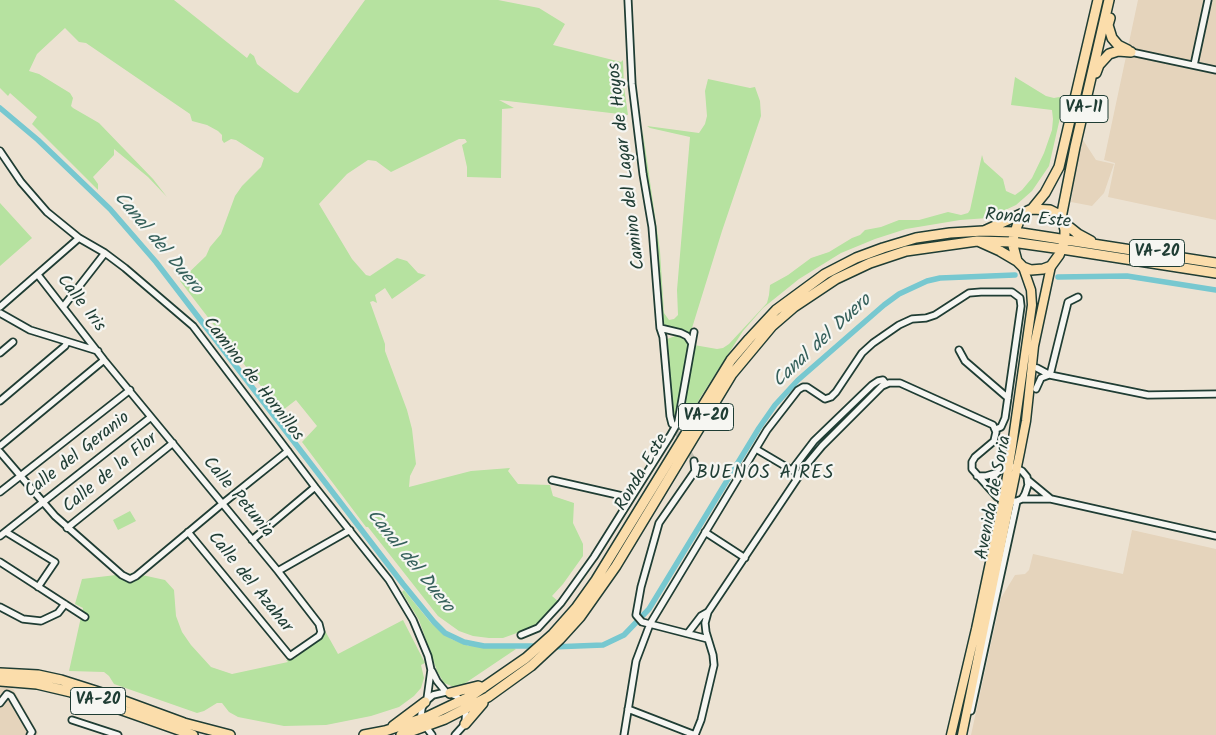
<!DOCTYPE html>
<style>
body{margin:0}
canvas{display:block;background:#ece2d2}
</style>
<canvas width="1216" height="735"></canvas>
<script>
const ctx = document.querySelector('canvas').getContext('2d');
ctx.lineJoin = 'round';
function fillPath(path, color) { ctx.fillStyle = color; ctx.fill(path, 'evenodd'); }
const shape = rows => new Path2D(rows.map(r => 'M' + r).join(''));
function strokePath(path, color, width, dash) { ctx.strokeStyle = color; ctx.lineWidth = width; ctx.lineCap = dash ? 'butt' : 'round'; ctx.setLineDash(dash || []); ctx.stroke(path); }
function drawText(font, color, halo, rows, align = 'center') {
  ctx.font = font + ' Kalam,sans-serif'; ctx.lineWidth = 4.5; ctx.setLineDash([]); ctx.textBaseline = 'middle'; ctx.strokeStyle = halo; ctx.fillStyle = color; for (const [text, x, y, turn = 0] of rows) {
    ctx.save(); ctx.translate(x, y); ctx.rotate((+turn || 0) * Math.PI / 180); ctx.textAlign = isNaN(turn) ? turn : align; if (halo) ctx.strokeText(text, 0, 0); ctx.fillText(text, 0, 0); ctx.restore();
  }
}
const built = shape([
 [1138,0,1216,0,1216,220,1108,197,1115,163,1104,160],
 [1083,140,1096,160,1114,164,1104,193,1092,206,1071,202,1079,145],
 [1132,530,1216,549,1216,735,971,735,1001,598,1015,575,1025,574,1029,570,1033,554,1123,574],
 [0,685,11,685,38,733,37,735,0,735]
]);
const green = shape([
 [0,0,174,0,247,58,250,53,254,56,257,64,262,68,294,92,298,93,365,0,498,0,539,8,565,24,553,45,621,62,623,60,624,87,628,115,499,100,514,108,502,109,501,178,467,177,467,167,462,145,467,142,465,139,459,139,391,172,376,161,368,160,347,174,319,204,352,259,366,275,370,276,397,258,407,261,418,273,426,275,392,299,385,288,375,295,377,303,373,301,370,302,385,344,385,351,407,410,412,429,416,464,410,476,409,487,471,471,510,468,508,471,518,484,550,485,553,496,574,503,573,523,583,544,583,556,563,584,552,596,559,602,536,626,503,638,489,638,473,636,459,631,438,616,368,527,366,527,302,442,317,426,296,400,283,410,277,411,267,394,180,281,206,256,210,247,221,234,235,196,242,186,261,167,264,158,236,140,231,139,224,143,222,140,222,135,218,131,207,125,192,121,190,114,86,43,79,42,65,28,37,54,29,71,39,74,70,93,73,98,71,106,73,108,99,123,153,179,167,197,148,177,114,149,114,155,93,177,98,184,98,190,32,124,37,117,10,93,8,96,0,88],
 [1015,77,1046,96,1054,98,1065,96,1049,166,1032,191,1016,205,988,218,960,220,906,229,875,239,841,253,799,279,763,308,743,331,700,398,685,428,679,420,694,345,717,349,723,348,729,344,767,303,769,295,770,285,788,275,811,258,829,252,852,238,860,235,865,230,881,227,899,220,919,220,948,212,961,215,968,213,970,210,982,155,984,162,1003,179,1006,191,1015,195,1022,190,1032,178,1044,153,1052,130,1053,119,1052,110,1011,105],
 [708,79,750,88,755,87,760,101,761,116,722,231,692,328,690,332,687,332,663,325,662,323,658,264,646,170,642,126,660,251,664,313,669,320,674,319,678,315,677,290,690,137,650,128,647,126,699,133,705,124,707,116,705,91],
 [0,203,32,238,0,266],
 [678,335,683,336,688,341,688,344,678,415,673,415,667,339],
 [130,511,136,521,118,530,113,520],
 [133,573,165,580,174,590,176,616,182,632,191,645,211,667,232,674,288,662,286,660,294,659,323,636,324,629,338,654,403,620,425,663,421,665,424,678,421,688,414,696,399,707,371,716,326,725,284,726,238,717,229,712,222,703,217,703,204,711,197,713,114,684,109,676,104,672,69,671,83,608,75,604,82,579],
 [404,590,431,623,451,639,469,646,510,647,516,649,464,684,454,687,444,683,437,671,419,620,402,592]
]);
const canal = shape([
 [0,108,38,140,110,209,156,262,403,584,434,622,445,633,464,642,484,646,538,646],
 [1058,277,1127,276,1216,290],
 [552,647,603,645,624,635,649,609,759,428,775,405,798,380,884,305,899,294,927,281,940,278,1015,275]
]);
const minorTunnel = shape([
 [672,424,694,461]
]);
const minor = shape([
 [628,0,632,84,643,174,652,227,660,328,663,337,670,416,672,424],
 [1131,52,1216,70],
 [1194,65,1208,0],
 [0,151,21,182,47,212,79,238,105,253,125,268,193,326,315,487,389,580,413,620,428,656,431,670,427,699],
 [38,275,104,360,278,571,319,624,321,632,319,636,290,656,188,532],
 [0,307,79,238],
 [63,307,105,253],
 [0,313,30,330,98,351],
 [660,328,681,333,687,336,691,342],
 [959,350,965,361,1008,398],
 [0,353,13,342],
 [1037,368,1050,375,1148,395,1216,394],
 [1050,375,1068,302,1078,297],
 [1036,389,1041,378,1049,375],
 [0,401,65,346,67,342],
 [0,446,104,360],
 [756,449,800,475],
 [0,452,55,516,122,575,130,579,136,576,222,504,288,451],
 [694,461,695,471,659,523,641,587,636,615,642,622,708,639],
 [792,470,814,441,872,385,878,381,883,380,886,384],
 [977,476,986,476,996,473],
 [552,480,631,498],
 [1028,480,1051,499],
 [0,492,130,390],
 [1022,499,1051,499,1216,536],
 [67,528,173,443],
 [6,532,55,562,38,587],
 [705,532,745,558],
 [0,536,151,417],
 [252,540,315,487],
 [0,562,85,617],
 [278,571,350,530],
 [0,607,23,619,41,621,58,613,65,604],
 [688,633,701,616,708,612],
 [521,635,538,628,561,603,594,557,670,436,678,422,694,332],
 [432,671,437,681,446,692],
 [0,703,7,694,11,696,32,732,30,735],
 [628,709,695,735],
 [971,711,1017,501],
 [72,720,118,735],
 [432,735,423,723,421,715,422,708,425,702,433,695,446,692,456,696,462,701,466,709,465,724,455,735],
 [624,735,636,661,650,624,767,430,798,390,803,387,807,387,825,399,831,397,836,392,862,353,873,343,899,325,912,319,926,318,935,315,969,293,981,292,1012,292,1020,298,1021,306,1005,418,1001,427,996,429],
 [695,735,701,720,714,665,713,655,706,632,705,623,708,612,807,464,822,446,882,386,889,383,900,383,993,425,996,432,994,441,975,457,972,462,972,469,997,497,1007,502,1017,501,1022,499,1025,494,1028,485,1027,477,1022,471,1014,467,1005,467,1000,470,993,477,992,484,994,493]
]);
const major = shape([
 [951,735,976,629,1003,501,1012,446,1032,305,1031,290,1023,267],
 [962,735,1020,452,1026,421,1034,346,1051,266]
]);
const highway = shape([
 [1110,18,1108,25,1112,38,1118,45,1128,50],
 [1096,73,1099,65,1109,54,1118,51,1131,52],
 [1032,209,1045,193,1059,167,1098,0],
 [1061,218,1075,147,1109,0],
 [1063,222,1078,234,1091,241],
 [986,230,1032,209,1050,210,1056,213,1063,222,1065,230,1065,240,1059,255,1051,266,1043,269,1031,270,1023,267,1017,261,1012,242,1017,226,1022,214],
 [980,242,1000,251,1017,261],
 [0,673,38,675,61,680,105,694,184,723,230,735],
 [0,681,37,684,71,692,193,735],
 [450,693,478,686,483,688],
 [465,724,483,703],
 [393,726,425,702],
 [364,735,385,731,427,717,471,696,526,658,553,634,576,608,596,580,731,360,749,339,776,310,825,274,856,258,883,248,916,238,950,233,983,231,1015,232,1216,263],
 [401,735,445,719,488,697,531,666,560,639,580,617,616,566,732,374,772,326,794,307,836,279,870,263,906,251,977,241,1012,242,1062,249,1216,273]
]);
const shields = [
 [1084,109,48],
 [1157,253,55],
 [706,417,55],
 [98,701,55]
];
const shieldNames = [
 ["VA-11",1084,109],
 ["VA-20",1157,253],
 ["VA-20",706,417],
 ["VA-20",98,701]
];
const streetNames = [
 ["Camino del Lagar de Hoyos",628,166,-97],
 ["Ronda Este",1028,220,5],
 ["Calle Iris",80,304,52],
 ["Camino de Hornillos",252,380,52],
 ["Calle del Geranio",78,456,-38],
 ["Ronda Este",643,473,-59],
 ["Calle de la Flor",111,474,-39],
 ["Calle Petunia",237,498,50],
 ["Avenida de Soria",995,498,-79],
 ["Calle del Azahar",249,583,51]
];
const waterNames = [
 ["Canal del Duero",157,244,50],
 ["Canal del Duero",823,342,-43],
 ["Canal del Duero",409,562,51]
];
const neighbourhoodNames = [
 ["BUENOS AIRES",765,475]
];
fillPath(built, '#e5d4bc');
fillPath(green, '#b6e2a0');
strokePath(canal, '#77c8d0', 5.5);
strokePath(minorTunnel, '#c3c1b2', 5.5, [5.5, 3]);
strokePath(minor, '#1f3d34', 9);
strokePath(major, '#1f3d34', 11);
strokePath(highway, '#1f3d34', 12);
strokePath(minor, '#f6f6f2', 5.5);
strokePath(major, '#fbddab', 8);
strokePath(highway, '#fbddab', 9);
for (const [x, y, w] of shields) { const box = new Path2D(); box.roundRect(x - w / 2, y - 13.5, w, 27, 4); ctx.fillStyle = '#f6f6f2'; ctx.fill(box); strokePath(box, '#1f3d34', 1); }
drawText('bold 16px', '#1f3d34', null, shieldNames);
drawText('18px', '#1f3d34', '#f6f6f2', streetNames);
drawText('italic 19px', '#35605b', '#f6f6f2', waterNames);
ctx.letterSpacing = '1px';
drawText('19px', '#1f3d34', '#f6f6f2', neighbourhoodNames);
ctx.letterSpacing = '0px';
</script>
